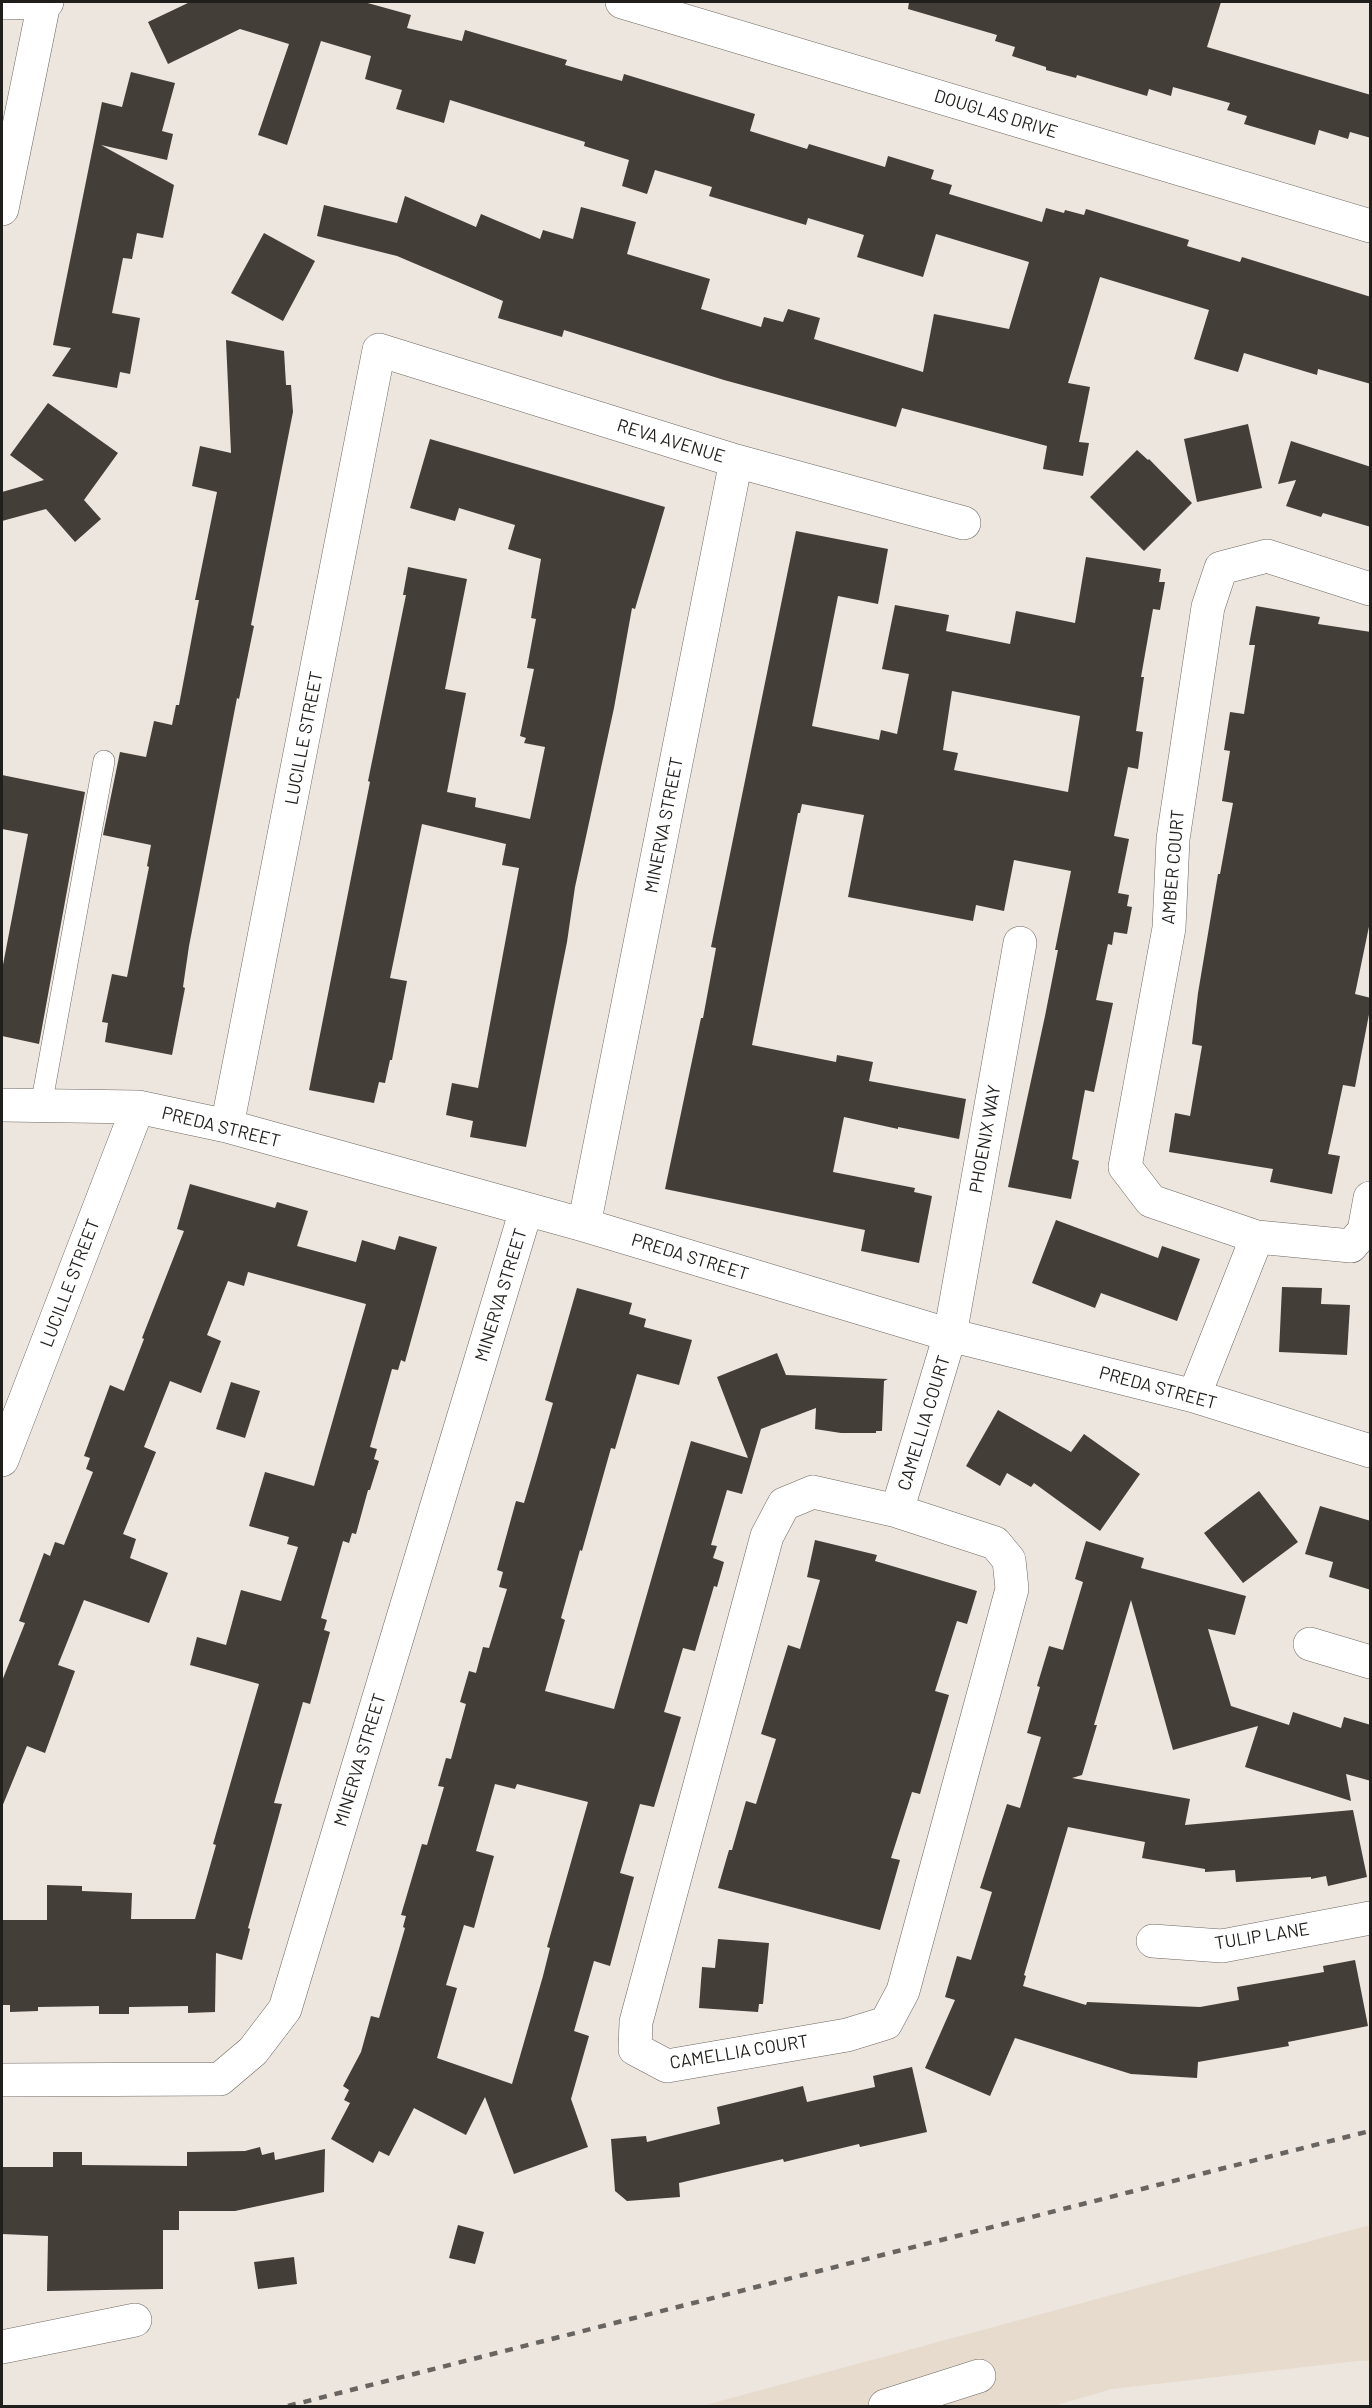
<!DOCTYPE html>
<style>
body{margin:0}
#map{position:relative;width:1372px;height:2408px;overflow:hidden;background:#ede6de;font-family:Barlow,sans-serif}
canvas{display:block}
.frame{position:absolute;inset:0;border:3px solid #211f1c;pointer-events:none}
</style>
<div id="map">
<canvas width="1372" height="2408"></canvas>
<div class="frame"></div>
</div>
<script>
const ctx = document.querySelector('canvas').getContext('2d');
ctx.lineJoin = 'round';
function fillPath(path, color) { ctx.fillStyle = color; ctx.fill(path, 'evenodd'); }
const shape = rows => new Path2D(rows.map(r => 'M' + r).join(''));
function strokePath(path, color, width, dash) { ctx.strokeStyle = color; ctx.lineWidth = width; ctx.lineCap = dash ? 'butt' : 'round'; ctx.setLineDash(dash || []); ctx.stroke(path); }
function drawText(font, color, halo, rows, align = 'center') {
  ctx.font = font + ' Barlow,sans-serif'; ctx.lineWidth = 6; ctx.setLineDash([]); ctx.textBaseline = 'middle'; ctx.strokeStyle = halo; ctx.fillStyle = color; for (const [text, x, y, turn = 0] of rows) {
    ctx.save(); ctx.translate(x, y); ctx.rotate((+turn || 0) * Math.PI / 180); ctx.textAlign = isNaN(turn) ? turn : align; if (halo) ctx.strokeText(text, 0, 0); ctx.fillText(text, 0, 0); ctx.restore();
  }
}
const built = shape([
 [1370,2225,1370,2361,1357,2361,1112,2389,1053,2406,702,2406]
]);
const building = shape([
 [190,2,364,2,411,15,407,28,462,41,465,30,567,60,565,65,622,81,624,74,755,114,750,131,807,149,809,144,885,167,888,156,934,170,931,179,952,185,949,194,1042,222,1046,208,1064,213,1065,210,1084,215,1086,209,1189,240,1187,246,1240,262,1242,257,1371,297,1371,384,1318,369,1317,375,1244,353,1238,372,1194,359,1209,310,1100,277,1068,383,1090,387,1079,442,1089,443,1083,476,1043,469,1047,446,902,408,896,427,724,380,564,330,562,337,498,318,503,301,397,256,317,236,324,205,397,223,405,196,476,227,481,214,540,239,543,230,573,239,581,207,636,222,627,254,710,279,701,309,761,327,764,317,783,322,788,309,820,318,814,339,923,372,934,314,1009,329,1029,262,936,234,923,277,857,257,864,235,808,218,806,225,709,196,712,187,655,170,647,194,622,186,629,160,584,146,585,142,450,100,444,123,396,109,402,90,365,79,371,56,321,41,287,145,258,135,289,44,240,29,168,64,148,22],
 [909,2,1221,2,1207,47,1371,95,1371,138,1350,132,1348,139,1319,130,1315,145,1244,124,1247,116,1227,110,1230,103,1173,87,1171,96,1149,89,1147,96,1077,75,1076,78,1046,70,1046,67,1012,56,1015,47,995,41,997,35,908,9],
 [131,72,175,83,162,131,173,134,167,160,101,145,174,185,163,238,137,233,132,259,123,258,112,313,140,318,130,374,120,372,117,388,52,376,71,348,53,345,102,102,122,107],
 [264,233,315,261,283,321,231,293],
 [226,340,284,351,286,385,291,385,293,412,251,625,254,626,239,699,237,698,189,946,183,987,185,988,172,1055,105,1042,108,1023,102,1022,112,974,127,977,149,867,147,866,151,845,103,835,120,752,146,757,154,721,172,725,176,705,179,705,199,600,195,600,217,492,192,486,200,446,231,453],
 [48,403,118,453,84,500,101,519,75,542,46,509,2,521,2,492,44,480,10,455],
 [1248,424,1262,488,1197,502,1184,439],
 [430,439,665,507,635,609,632,608,614,708,575,887,567,942,526,1147,470,1137,473,1121,446,1115,452,1083,478,1088,519,868,502,865,506,844,422,824,390,978,407,981,392,1060,390,1060,385,1083,379,1082,374,1103,309,1090,370,782,368,781,406,595,403,595,408,567,467,579,445,689,466,693,447,792,476,798,475,807,530,819,545,747,524,743,526,738,520,736,534,669,527,668,536,619,531,618,541,559,508,549,515,525,459,508,455,521,410,508],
 [1291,441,1371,467,1371,527,1323,513,1321,517,1286,506,1296,480,1278,484],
 [1137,450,1148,460,1149,459,1192,503,1144,551,1090,497],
 [796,531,888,549,878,604,838,596,812,726,879,740,881,730,897,734,909,674,882,669,895,605,949,615,946,631,1010,644,1016,611,1075,623,1086,557,1161,569,1159,582,1165,582,1160,610,1153,609,1141,677,1144,677,1136,731,1143,732,1138,769,1128,767,1114,836,1129,839,1118,893,1129,895,1127,906,1132,907,1127,934,1114,932,1112,945,1108,944,1096,1000,1113,1003,1094,1092,1085,1090,1072,1159,1079,1161,1071,1199,1008,1187,1045,1016,1058,950,1055,950,1071,871,1014,860,1004,911,976,905,973,921,848,897,864,815,802,804,800,813,798,813,752,1045,836,1062,837,1055,873,1062,869,1081,966,1099,959,1139,898,1127,898,1129,844,1117,833,1172,915,1188,914,1192,932,1196,919,1263,861,1251,865,1230,665,1189,701,1018,703,1018,716,948,711,947],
 [952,691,1080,716,1068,792,954,770,958,753,943,750],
 [1256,606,1320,617,1318,624,1371,632,1371,917,1355,994,1371,998,1371,1004,1355,1087,1343,1085,1334,1127,1328,1154,1340,1156,1332,1194,1270,1182,1273,1169,1169,1152,1175,1113,1190,1116,1202,1046,1192,1044,1198,993,1218,874,1220,874,1233,803,1222,801,1230,751,1224,750,1230,712,1244,714,1255,645,1249,645],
 [2,775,85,792,39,1044,2,1036,2,970,28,834,2,829],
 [190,1184,275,1208,277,1202,308,1211,297,1246,356,1262,362,1240,395,1250,399,1236,437,1247,405,1362,401,1360,398,1370,392,1369,370,1447,377,1449,374,1459,379,1461,370,1490,368,1490,356,1534,352,1533,349,1543,343,1541,321,1618,327,1620,324,1630,330,1632,310,1704,303,1702,274,1803,282,1804,248,1928,250,1929,242,1960,216,1953,215,2012,188,2013,188,2006,129,2007,129,2014,99,2014,99,2006,38,2007,38,2011,10,2012,10,2005,2,2005,2,1920,47,1920,47,1885,82,1886,82,1891,132,1893,131,1919,195,1919,216,1845,213,1844,259,1684,190,1665,197,1637,226,1645,241,1590,281,1601,298,1547,287,1544,289,1537,249,1526,265,1472,314,1486,366,1304,248,1272,244,1286,228,1281,207,1335,221,1341,201,1393,170,1381,144,1447,156,1452,123,1534,136,1539,130,1558,168,1573,149,1623,84,1600,58,1665,75,1671,45,1753,27,1746,2,1807,2,1681,25,1623,19,1621,44,1553,50,1556,55,1542,64,1545,93,1472,86,1469,90,1458,84,1456,110,1385,124,1391,144,1339,142,1338,184,1231,177,1229],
 [1056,1220,1158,1258,1162,1246,1200,1259,1177,1321,1101,1293,1095,1308,1032,1283],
 [1282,1287,1322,1288,1321,1304,1350,1305,1347,1355,1279,1352],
 [577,1288,632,1303,629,1314,646,1319,644,1327,692,1340,679,1385,637,1374,615,1449,611,1448,582,1551,580,1550,561,1618,565,1620,545,1691,614,1709,691,1441,748,1458,717,1377,777,1353,786,1375,888,1379,884,1381,882,1431,876,1431,876,1433,841,1433,815,1429,816,1408,761,1429,742,1494,727,1490,711,1545,717,1546,713,1558,724,1562,717,1587,714,1586,695,1651,683,1648,664,1712,681,1717,654,1807,640,1804,620,1873,634,1877,610,1966,594,1961,574,2031,589,2036,571,2099,588,2147,514,2174,485,2097,466,2135,414,2108,389,2156,379,2151,373,2163,331,2139,350,2103,344,2100,349,2090,343,2086,361,2052,371,2016,379,2018,405,1928,403,1927,406,1916,401,1915,422,1844,427,1845,444,1787,438,1786,446,1758,451,1759,466,1704,460,1702,469,1671,476,1673,483,1647,489,1648,507,1589,499,1587,503,1572,497,1570,516,1501,524,1503,537,1459,553,1403,545,1400],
 [495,1784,515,1789,517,1784,588,1802,547,1947,550,1948,543,1976,512,2084,437,2058,457,1988,446,1985,464,1925,474,1928,494,1856,476,1851],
 [231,1382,260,1391,245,1438,216,1429],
 [998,1410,1071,1452,1084,1434,1140,1474,1100,1531,1034,1483,1031,1487,1007,1473,1000,1486,966,1466],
 [1259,1491,1298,1542,1243,1583,1204,1533],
 [1320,1506,1371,1521,1371,1590,1329,1577,1333,1562,1305,1554],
 [815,1540,877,1555,875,1561,977,1591,967,1624,957,1621,935,1691,949,1695,920,1794,912,1792,891,1858,900,1860,880,1930,718,1888,729,1850,732,1850,746,1801,756,1804,776,1739,761,1734,788,1645,800,1649,820,1580,807,1577],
 [1086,1541,1144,1558,1141,1568,1246,1596,1235,1635,1208,1629,1231,1706,1289,1725,1293,1712,1341,1728,1344,1717,1371,1725,1371,1781,1346,1774,1351,1801,1245,1767,1258,1726,1173,1750,1131,1600,1094,1725,1097,1725,1082,1775,1072,1778,1190,1799,1185,1825,1353,1810,1367,1877,1328,1886,1326,1876,1311,1879,1311,1877,1236,1882,1235,1870,1205,1872,1205,1869,1142,1858,1145,1842,1068,1827,1024,1975,1026,1976,1023,1986,1086,2005,1087,2002,1200,2007,1239,2000,1237,1987,1324,1972,1323,1966,1355,1960,1368,2026,1288,2042,1289,2046,1198,2062,1197,2078,1131,2074,1015,2038,990,2096,925,2068,955,2000,945,1997,957,1956,971,1960,992,1892,980,1888,1007,1804,1020,1808,1041,1737,1027,1733,1040,1687,1037,1686,1049,1646,1063,1650,1083,1582,1075,1579],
 [718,1939,769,1943,763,2004,759,2004,758,2012,699,2008,702,1967,715,1968],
 [912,2067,927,2132,860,2147,859,2144,784,2162,783,2159,679,2183,680,2197,627,2201,615,2191,611,2139,646,2136,647,2142,720,2124,717,2107,803,2086,807,2102,875,2087,873,2076],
 [260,2147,262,2155,274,2152,275,2160,325,2149,324,2192,235,2211,179,2211,179,2230,163,2230,163,2289,47,2291,48,2236,2,2234,2,2167,53,2167,53,2152,82,2152,82,2165,187,2166,187,2152,245,2151],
 [458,2225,484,2232,475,2264,449,2258],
 [294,2257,297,2284,258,2289,254,2262]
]);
const lane = shape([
 [41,1106,104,761]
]);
const street = shape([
 [622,2,1370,226],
 [2,3,47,2],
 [2,209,44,3],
 [1370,589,1267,556,1221,568,1208,607,1173,839,1169,928,1125,1167,1151,1201,1257,1237,1351,1246,1364,1231,1370,1198],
 [2,1105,138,1107,227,1126,584,1225,950,1335,1194,1396,1370,1451],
 [227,1126,379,350,736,461,964,523],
 [584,1225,736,461],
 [1194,1396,1257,1237],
 [2,1460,138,1107],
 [813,1492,897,1511,995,1543,1009,1560,1012,1589,903,1991,886,2023,847,2035,667,2066,635,2049,636,2022,767,1536,784,1504,813,1492],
 [897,1511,950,1335,1020,943],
 [1310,1644,1370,1662],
 [1153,1941,1222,1946,1370,1918],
 [2,2080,220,2079,253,2051,285,2009,526,1210],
 [2,2347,135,2320],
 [885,2406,979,2376]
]);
const rail = shape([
 [288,2406,1370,2131]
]);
const streetNames = [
 ["DOUGLAS DRIVE",996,114,17],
 ["REVA AVENUE",671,441,17],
 ["LUCILLE STREET",304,738,-79],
 ["MINERVA STREET",664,825,-79],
 ["AMBER COURT",1173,867,-85],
 ["PREDA STREET",221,1127,14],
 ["PHOENIX WAY",985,1139,-80],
 ["PREDA STREET",690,1257,17],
 ["LUCILLE STREET",70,1283,-69],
 ["MINERVA STREET",501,1295,-73],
 ["PREDA STREET",1158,1388,15],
 ["CAMELLIA COURT",924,1423,-73],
 ["MINERVA STREET",360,1760,-73],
 ["TULIP LANE",1262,1936,-9],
 ["CAMELLIA COURT",739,2052,-9]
];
fillPath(built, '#e6dbcc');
fillPath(building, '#433e37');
strokePath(lane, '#6d6760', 22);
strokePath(street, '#6d6760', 34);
strokePath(lane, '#fff', 21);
strokePath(street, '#fff', 33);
strokePath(rail, '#68645f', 4.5, [8, 8]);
drawText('18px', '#211f1c', '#fff', streetNames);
</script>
